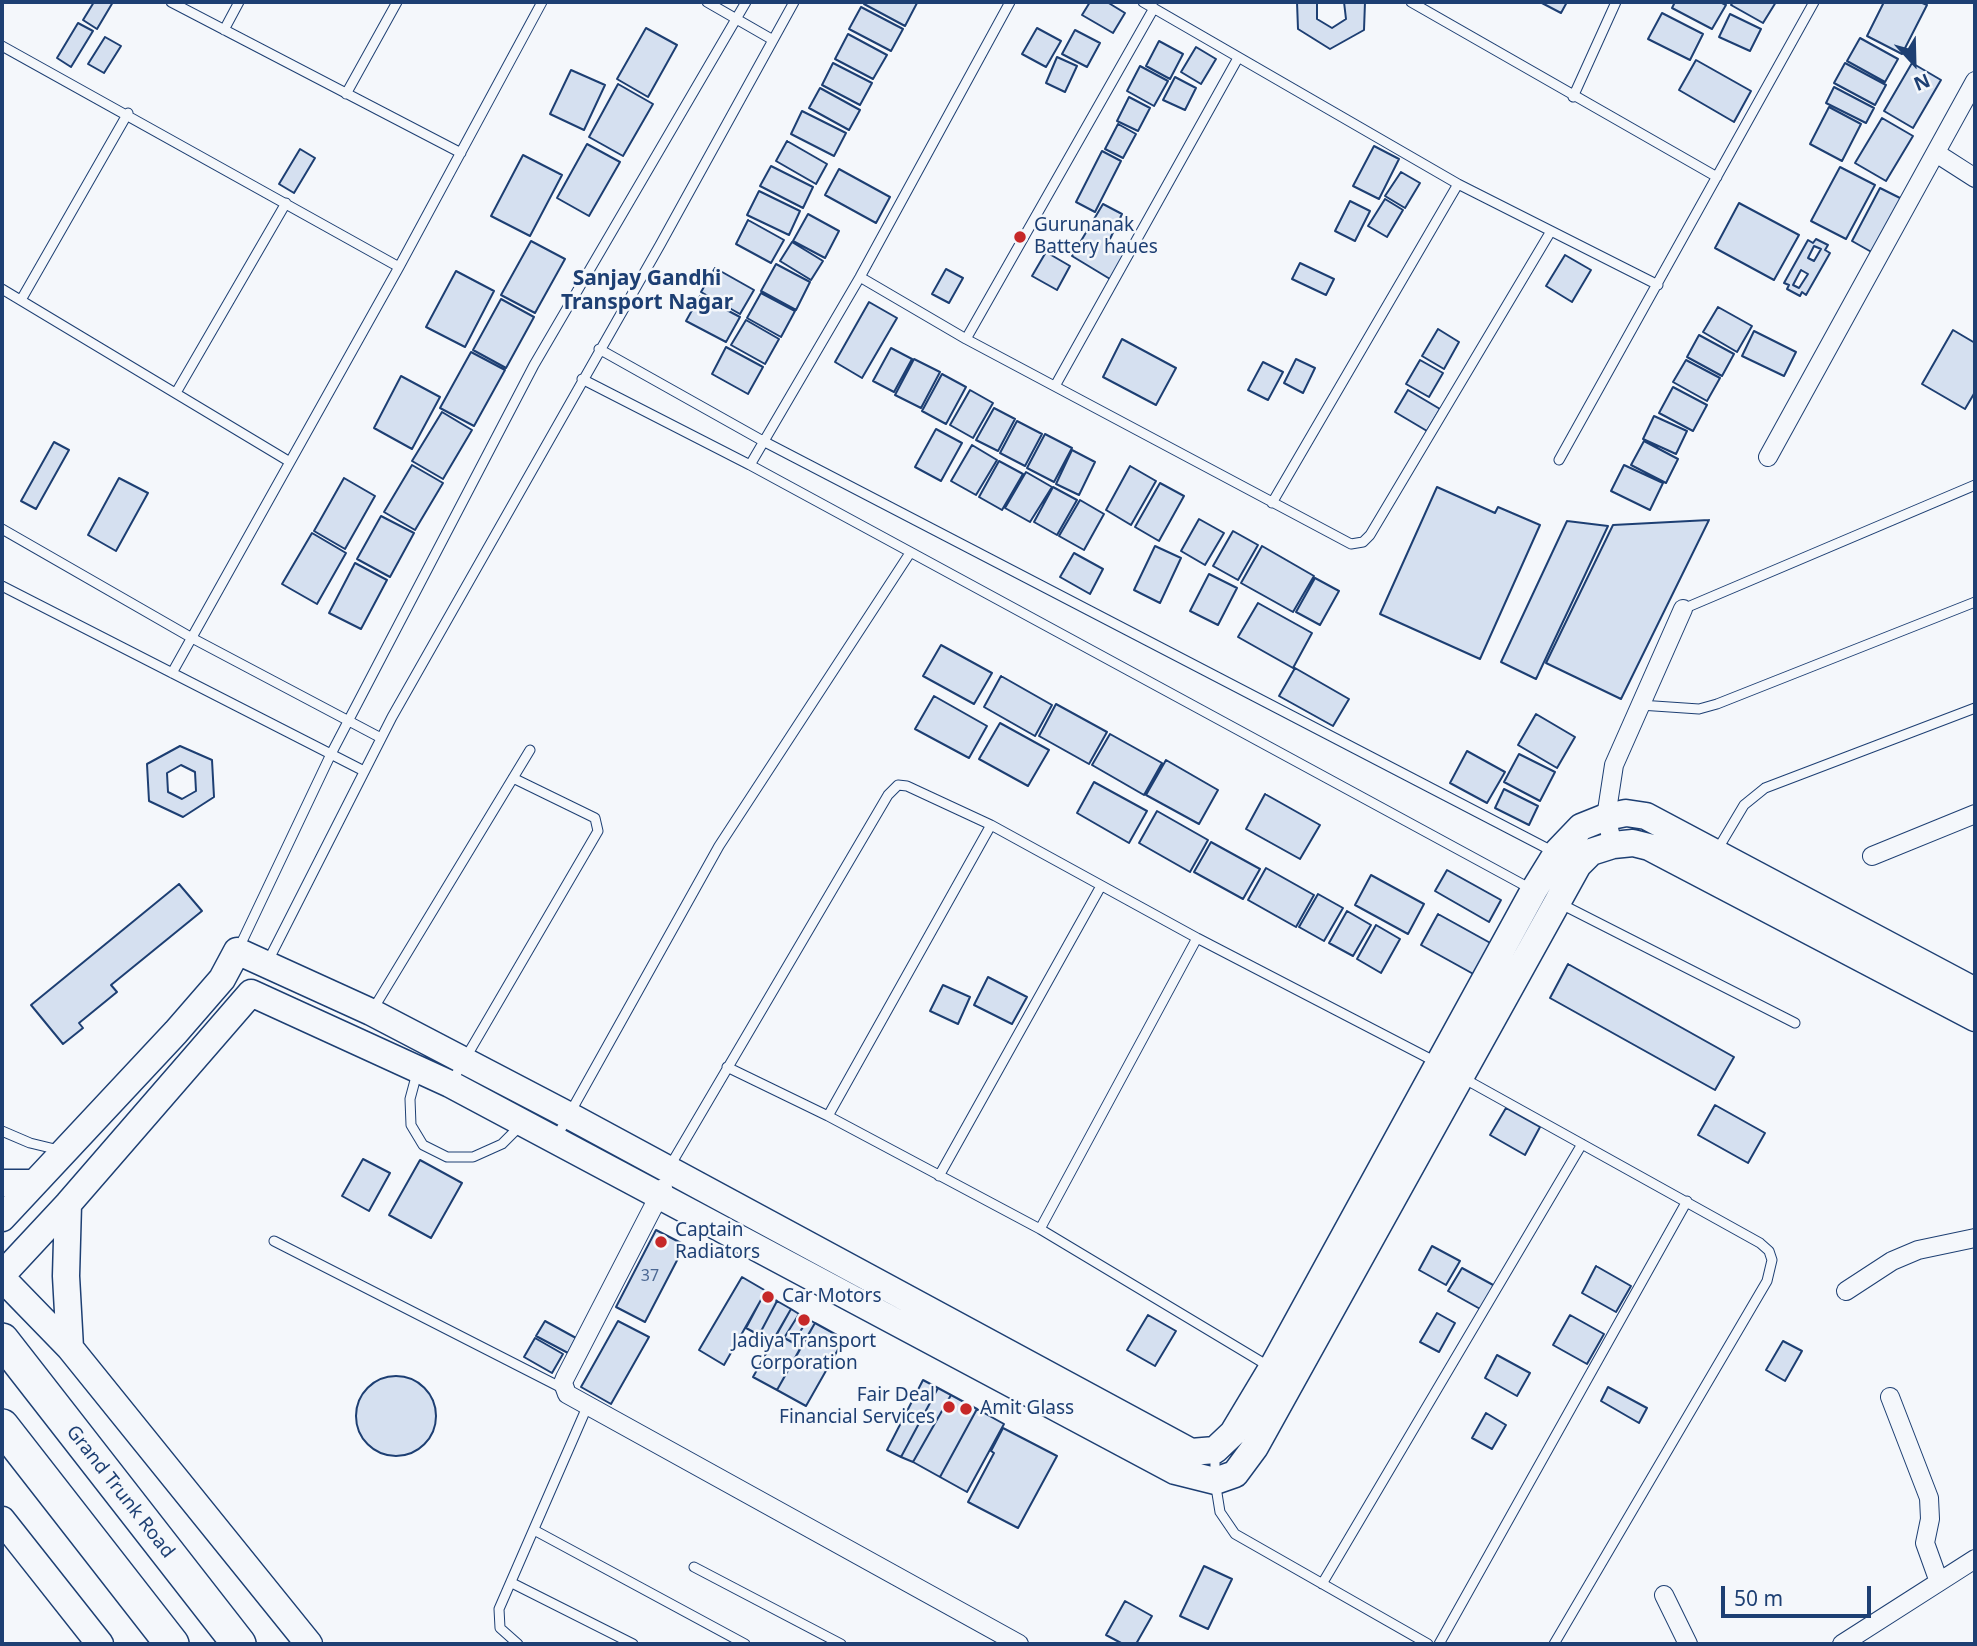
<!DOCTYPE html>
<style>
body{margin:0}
#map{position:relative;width:1977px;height:1646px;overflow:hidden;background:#f4f7fb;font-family:"Noto Sans",sans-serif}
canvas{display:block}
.frame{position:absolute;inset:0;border:4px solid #1d3f73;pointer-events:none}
.north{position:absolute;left:1879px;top:28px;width:70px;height:70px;-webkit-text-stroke:5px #f4f7fb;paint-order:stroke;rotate:158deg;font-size:19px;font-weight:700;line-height:28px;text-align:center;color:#1d3f73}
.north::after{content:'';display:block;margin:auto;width:24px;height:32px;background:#1d3f73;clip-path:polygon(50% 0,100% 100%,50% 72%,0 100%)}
.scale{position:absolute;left:1721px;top:1586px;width:150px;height:32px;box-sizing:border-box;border:4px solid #1d3f73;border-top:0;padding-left:9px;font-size:21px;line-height:24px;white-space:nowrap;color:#1d3f73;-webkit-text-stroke:5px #f4f7fb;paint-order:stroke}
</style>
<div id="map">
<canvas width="1977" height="1646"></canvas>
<div class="frame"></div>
<div class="north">N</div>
<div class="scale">50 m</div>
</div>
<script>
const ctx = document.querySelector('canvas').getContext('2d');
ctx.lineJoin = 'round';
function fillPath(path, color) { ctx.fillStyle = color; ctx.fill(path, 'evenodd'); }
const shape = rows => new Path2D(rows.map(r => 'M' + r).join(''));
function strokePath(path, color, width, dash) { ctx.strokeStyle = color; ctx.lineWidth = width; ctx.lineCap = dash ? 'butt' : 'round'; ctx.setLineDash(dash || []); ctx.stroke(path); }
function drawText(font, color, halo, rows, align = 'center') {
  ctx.font = font + ' "Noto Sans",sans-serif'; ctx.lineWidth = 5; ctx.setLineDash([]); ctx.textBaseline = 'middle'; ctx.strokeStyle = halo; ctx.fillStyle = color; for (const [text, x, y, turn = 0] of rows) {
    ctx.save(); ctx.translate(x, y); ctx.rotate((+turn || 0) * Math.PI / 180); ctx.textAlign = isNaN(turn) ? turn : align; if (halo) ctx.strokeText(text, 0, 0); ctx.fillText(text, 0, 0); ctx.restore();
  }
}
const building = shape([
 [94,2,113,2,97,29,83,20,94,2],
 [865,2,914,2,917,3,905,26,864,4,865,2],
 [1090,2,1107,2,1125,13,1113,33,1082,15,1090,2],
 [1297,2,1317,2,1317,19,1332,28,1346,19,1344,2,1365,2,1364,30,1330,49,1298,29,1297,2],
 [1540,2,1567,2,1561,13,1540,2],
 [1675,2,1720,2,1726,5,1712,29,1672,8,1675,2],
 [1733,2,1776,2,1763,23,1731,5,1733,2],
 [1884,2,1920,2,1927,5,1902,54,1867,36,1884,2],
 [861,7,903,29,891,51,849,29,861,7],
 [1662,13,1703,34,1690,60,1648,39,1662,13],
 [1730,14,1761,29,1750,51,1719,37,1730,14],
 [78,23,93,31,71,67,57,58,78,23],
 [646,28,677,45,648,97,617,79,646,28],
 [1037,28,1061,41,1046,67,1022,54,1037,28],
 [1075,30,1100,43,1087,67,1062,54,1075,30],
 [848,34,887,55,873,79,835,59,848,34],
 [105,37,121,46,104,73,88,64,105,37],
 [1860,38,1898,59,1885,82,1847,61,1860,38],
 [1159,41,1183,54,1170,79,1146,66,1159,41],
 [1196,47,1216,59,1201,84,1181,72,1196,47],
 [1057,57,1077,66,1065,92,1046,83,1057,57],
 [1696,60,1751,91,1734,122,1679,90,1696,60],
 [833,63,872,83,860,105,822,85,833,63],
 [1845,63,1886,85,1875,105,1834,83,1845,63],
 [1912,63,1941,80,1913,128,1884,111,1912,63],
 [1140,66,1168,81,1154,106,1127,91,1140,66],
 [571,70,605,85,584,130,550,114,571,70],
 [1175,77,1196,88,1185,110,1163,100,1175,77],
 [618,84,653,104,623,156,589,137,618,84],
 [1834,87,1874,108,1866,123,1826,103,1834,87],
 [820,88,860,110,849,130,809,108,820,88],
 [1129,97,1150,108,1138,131,1117,121,1129,97],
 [1829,107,1861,124,1842,161,1810,144,1829,107],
 [802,111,846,133,834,156,791,134,802,111],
 [1882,118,1913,136,1886,181,1855,163,1882,118],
 [1118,124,1136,134,1123,158,1105,149,1118,124],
 [787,141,827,164,816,184,776,161,787,141],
 [587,144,620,162,589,216,557,198,587,144],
 [1374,146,1399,159,1379,199,1353,186,1374,146],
 [300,149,315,158,294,193,279,184,300,149],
 [1102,151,1121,161,1095,212,1076,202,1102,151],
 [523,155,562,175,530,236,491,216,523,155],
 [771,166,813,187,803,208,760,186,771,166],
 [1840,167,1875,185,1846,239,1811,221,1840,167],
 [839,169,890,197,876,223,825,195,839,169],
 [1401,172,1420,183,1405,208,1385,196,1401,172],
 [1880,188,1904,200,1875,254,1852,241,1880,188],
 [759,191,800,211,789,235,747,215,759,191],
 [1385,199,1403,210,1387,237,1368,226,1385,199],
 [1350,201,1370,211,1355,241,1335,231,1350,201],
 [1739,203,1799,235,1774,280,1715,248,1739,203],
 [1103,204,1122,214,1107,245,1125,255,1110,279,1072,256,1103,204],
 [808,214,839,231,825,258,793,241,808,214],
 [748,220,784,240,771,263,736,244,748,220],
 [1816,239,1828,245,1825,250,1830,253,1806,295,1802,292,1800,296,1787,289,1789,285,1784,283,1808,240,1813,243,1816,239],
 [1814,246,1821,249,1814,261,1808,258,1814,246],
 [1801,270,1808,274,1799,288,1793,285,1801,270],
 [531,241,565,259,535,313,501,295,531,241],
 [792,242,823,261,811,280,780,261,792,242],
 [1046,252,1070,266,1057,290,1032,276,1046,252],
 [1565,255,1591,270,1572,302,1546,286,1565,255],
 [1300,263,1334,279,1326,295,1292,279,1300,263],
 [776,264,810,282,796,310,761,291,776,264],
 [715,268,754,290,740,314,701,292,715,268],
 [946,269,963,278,949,303,932,294,946,269],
 [456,271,494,291,465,347,426,327,456,271],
 [761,293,795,311,781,337,747,318,761,293],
 [700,296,740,317,726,342,686,321,700,296],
 [501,299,534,317,506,368,473,350,501,299],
 [869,302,897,318,862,378,835,362,869,302],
 [1718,307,1752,326,1737,352,1703,332,1718,307],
 [746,320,779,339,765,364,731,345,746,320],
 [1438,329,1459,342,1444,369,1422,356,1438,329],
 [1953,330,1975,343,1975,392,1965,409,1922,384,1953,330],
 [1754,331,1796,352,1784,376,1742,356,1754,331],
 [1699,335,1734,354,1722,376,1687,357,1699,335],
 [1122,339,1176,368,1156,405,1103,377,1122,339],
 [726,347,763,367,748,394,712,374,726,347],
 [891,348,912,359,894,392,873,381,891,348],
 [471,352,505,370,474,426,440,408,471,352],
 [914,359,940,372,921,408,895,395,914,359],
 [1296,359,1315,368,1303,393,1284,383,1296,359],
 [1420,360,1443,373,1429,397,1406,384,1420,360],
 [1686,360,1720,378,1707,401,1673,382,1686,360],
 [1263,362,1283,372,1268,400,1248,390,1263,362],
 [942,374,966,387,946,424,922,411,942,374],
 [401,376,440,397,412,449,374,428,401,376],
 [1673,387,1707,405,1693,431,1659,413,1673,387],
 [970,390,993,403,973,438,950,425,970,390],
 [1408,390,1440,409,1427,431,1395,412,1408,390],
 [994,408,1015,419,998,451,976,440,994,408],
 [442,412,472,430,443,479,412,461,442,412],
 [1654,416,1687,431,1676,454,1643,439,1654,416],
 [1017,421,1042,434,1025,466,1000,453,1017,421],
 [936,429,962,443,941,481,915,467,936,429],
 [1045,434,1072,448,1054,482,1027,468,1045,434],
 [1644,441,1678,459,1666,483,1631,465,1644,441],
 [54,442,69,450,36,509,21,501,54,442],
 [972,445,997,460,976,495,951,481,972,445],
 [1072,450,1095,462,1079,495,1056,484,1072,450],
 [999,461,1023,474,1002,510,979,497,999,461],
 [412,465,443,483,415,530,384,512,412,465],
 [1624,465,1663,483,1650,510,1611,491,1624,465],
 [1130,466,1156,481,1131,525,1106,510,1130,466],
 [1026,472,1052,487,1030,522,1005,508,1026,472],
 [119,478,148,493,116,551,88,535,119,478],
 [344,478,375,496,345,549,314,531,344,478],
 [1160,483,1184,496,1159,541,1135,527,1160,483],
 [1053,487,1077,500,1057,535,1034,522,1053,487],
 [1437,487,1495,513,1498,507,1540,525,1480,659,1380,614,1437,487],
 [1080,500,1104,514,1084,550,1059,536,1080,500],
 [381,516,414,533,390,577,357,559,381,516],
 [1199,519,1224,533,1205,565,1181,551,1199,519],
 [1709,520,1621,699,1546,663,1613,525,1709,520],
 [1567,521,1608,526,1536,679,1501,662,1567,521],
 [1233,531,1258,545,1238,580,1213,566,1233,531],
 [312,533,346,553,317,604,282,584,312,533],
 [1155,546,1181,558,1160,603,1134,590,1155,546],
 [1262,546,1314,576,1293,612,1241,583,1262,546],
 [1074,553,1103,569,1090,594,1060,577,1074,553],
 [355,563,387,580,361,629,329,613,355,563],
 [1209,574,1237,588,1218,625,1190,611,1209,574],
 [1315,578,1339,591,1320,625,1296,612,1315,578],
 [1258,603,1312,633,1293,668,1238,637,1258,603],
 [941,645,992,673,974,704,923,676,941,645],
 [1295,668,1349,699,1333,726,1279,696,1295,668],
 [1001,676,1052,705,1035,736,984,707,1001,676],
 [934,696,987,726,969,758,915,729,934,696],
 [1056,704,1107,732,1089,764,1039,736,1056,704],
 [1536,714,1575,737,1557,768,1518,745,1536,714],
 [1000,723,1049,750,1028,786,979,759,1000,723],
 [1110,734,1162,763,1144,795,1092,765,1110,734],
 [180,746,212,760,214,797,183,817,149,801,147,764,180,746],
 [1467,751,1505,772,1487,803,1450,783,1467,751],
 [1519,754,1555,772,1540,801,1504,782,1519,754],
 [1166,760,1218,790,1199,824,1146,795,1166,760],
 [181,765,195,772,196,791,182,799,168,792,167,773,181,765],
 [1094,782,1147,811,1129,843,1077,813,1094,782],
 [1504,789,1538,806,1529,825,1495,808,1504,789],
 [1265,794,1320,825,1300,859,1246,829,1265,794],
 [1157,811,1208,840,1190,872,1139,843,1157,811],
 [1211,842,1260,869,1243,899,1194,872,1211,842],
 [1266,868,1314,895,1296,927,1248,900,1266,868],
 [1447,870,1501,900,1489,922,1435,891,1447,870],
 [1371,875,1424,904,1408,934,1355,905,1371,875],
 [179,884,202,911,111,985,117,992,79,1023,83,1028,63,1044,31,1005,179,884],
 [1318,894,1343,908,1324,941,1299,927,1318,894],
 [1347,911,1371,925,1353,956,1329,943,1347,911],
 [1438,914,1494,945,1477,976,1421,945,1438,914],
 [1376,925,1400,939,1381,973,1357,959,1376,925],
 [1568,964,1734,1057,1715,1090,1550,998,1568,964],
 [988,977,1027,997,1012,1024,974,1005,988,977],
 [943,985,970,997,958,1024,930,1011,943,985],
 [1715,1105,1765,1133,1748,1163,1698,1135,1715,1105],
 [1506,1108,1540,1127,1525,1155,1490,1135,1506,1108],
 [363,1159,390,1173,369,1211,342,1196,363,1159],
 [420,1160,462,1183,431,1238,389,1215,420,1160],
 [656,1230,685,1245,645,1322,616,1307,656,1230],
 [1432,1246,1460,1261,1446,1285,1419,1270,1432,1246],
 [1596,1266,1631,1286,1616,1312,1582,1293,1596,1266],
 [1462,1268,1495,1286,1482,1310,1448,1291,1462,1268],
 [742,1277,766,1291,724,1365,699,1350,742,1277],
 [764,1294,777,1301,759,1335,746,1328,764,1294],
 [777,1301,791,1309,772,1342,759,1335,777,1301],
 [791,1309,799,1314,784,1338,777,1334,791,1309],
 [1437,1313,1455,1323,1439,1352,1420,1342,1437,1313],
 [799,1314,808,1319,793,1343,784,1338,799,1314],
 [1148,1315,1176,1331,1155,1366,1127,1350,1148,1315],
 [1570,1315,1604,1334,1587,1364,1553,1345,1570,1315],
 [808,1319,815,1323,801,1347,793,1343,808,1319],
 [545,1321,576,1338,568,1353,536,1336,545,1321],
 [618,1321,649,1337,611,1404,581,1387,618,1321],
 [815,1323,844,1339,806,1406,777,1390,815,1323],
 [777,1334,801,1347,777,1390,753,1377,777,1334],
 [535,1338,563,1354,552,1373,524,1357,535,1338],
 [1783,1341,1802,1351,1785,1381,1766,1370,1783,1341],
 [1497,1355,1530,1373,1517,1396,1485,1378,1497,1355],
 '356 1416a40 40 0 1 1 80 0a40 40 0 1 1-80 0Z',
 [923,1380,938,1388,901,1457,887,1450,923,1380],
 [1608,1387,1647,1408,1639,1423,1601,1401,1608,1387],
 [938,1388,951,1395,913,1462,901,1457,938,1388],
 [951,1395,977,1409,940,1477,913,1462,951,1395],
 [977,1409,1004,1424,967,1492,940,1477,977,1409],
 [1486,1413,1506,1425,1492,1449,1472,1438,1486,1413],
 [1003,1428,1057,1456,1018,1528,968,1502,994,1453,991,1451,1003,1428],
 [1204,1566,1232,1579,1208,1629,1180,1616,1204,1566],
 [1125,1601,1152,1616,1136,1644,1123,1644,1106,1635,1125,1601]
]);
const lane = shape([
 [171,2,461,153],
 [707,2,773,40],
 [1143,2,1458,184,1658,285],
 [1411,2,1717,177],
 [224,30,239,2],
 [2,46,399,267],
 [346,94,397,2],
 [1573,97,1616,2],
 [860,277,966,339,1351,544,1363,542,1370,535,1551,231],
 [2,289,290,462],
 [21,300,128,113],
 [966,339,1154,8],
 [599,349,763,441,1554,852],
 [582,379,750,465,1533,890],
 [1055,386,1238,58],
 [177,391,286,203],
 [1559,460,1814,2],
 [750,465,860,277,1010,2],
 [1272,503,1458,184],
 [2,529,192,638,381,738],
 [2,586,364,771],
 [1683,609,1975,485],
 [172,673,399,267,542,2],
 [1640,705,1699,709,1717,704,1975,602],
 [1716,852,1744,805,1765,788,1975,708],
 [1561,904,1795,1023],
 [238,950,331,754,534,365,746,2],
 [268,961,392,717,660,245,794,2],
 [372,1011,530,750],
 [727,1067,828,1116,1040,1229,1270,1367],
 [417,1073,410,1099,411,1125,423,1145,447,1157,473,1157,502,1144,520,1126],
 [1463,1078,1760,1243,1769,1251,1772,1260,1767,1281,1554,1644],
 [451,1083,598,831,595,818,513,778],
 [828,1116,991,825],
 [2,1131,30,1143,59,1150],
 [556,1138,719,846,910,553],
 [670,1166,888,795,898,785,907,786,991,825,1197,938,1436,1062],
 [939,1176,1101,886],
 [1040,1229,1197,938],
 [274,1241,564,1389],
 [1215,1452,1215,1481,1220,1512,1235,1534,1428,1644],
 [534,1530,745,1644],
 [694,1567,841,1644],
 [512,1583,633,1644],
 [1322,1584,1582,1144],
 [518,1644,500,1628,499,1609,587,1407],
 [1439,1644,1687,1201]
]);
const street = shape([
 [1936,153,1975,178],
 [1768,457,1975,81],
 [1613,845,1606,817,1614,765,1683,609],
 [1872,856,1975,814],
 [663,1188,565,1378,563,1383,567,1394,1019,1644],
 [1846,1291,1892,1261,1918,1250,1975,1238],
 [1890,1397,1929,1498,1930,1519,1925,1543,1939,1582],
 [1664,1595,1688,1644],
 [1842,1644,1975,1559]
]);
const secondary = shape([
 [2,1183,34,1183],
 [68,1204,66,1276,70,1348],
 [2,1218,176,1032,222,979,237,951,371,1012,568,1115,1191,1452,1215,1450,1233,1433,1272,1368,1534,890,1558,851,1581,827,1606,817,1626,813,1646,816,1975,991],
 [2,1275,68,1204,251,993,450,1084,1175,1471,1215,1481,1235,1474,1255,1447,1578,865,1591,852,1613,845,1633,843,1649,847,1975,1018],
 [2,1278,70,1348,309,1644],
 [2,1520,100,1644]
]);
const highway = shape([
 [2,1340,239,1644],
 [2,1426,172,1644]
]);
const markers = [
 [1020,237,7,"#c62828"],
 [661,1242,7,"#c62828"],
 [768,1297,7,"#c62828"],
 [804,1320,7,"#c62828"],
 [949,1407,7,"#c62828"],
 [966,1409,7,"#c62828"]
];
const numberNames = [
 ["37",650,1276]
];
const poiNames = [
 ["Gurunanak",1034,226],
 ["Battery haues",1034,248],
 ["Captain",675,1231],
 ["Radiators",675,1253],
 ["Car Motors",782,1297],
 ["Jadiya Transport",804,1342,"center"],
 ["Corporation",804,1364,"center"],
 ["Fair Deal",935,1396,"right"],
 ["Financial Services",935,1418,"right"],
 ["Amit Glass",980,1409]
];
const streetNames = [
 ["Grand Trunk Road",120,1492,52]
];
const neighbourhoodNames = [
 ["Sanjay Gandhi",647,279],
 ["Transport Nagar",647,303]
];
fillPath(building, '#d5e0f0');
strokePath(building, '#1d3f73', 2);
strokePath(lane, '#1d3f73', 11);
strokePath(street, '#1d3f73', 20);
strokePath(secondary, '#1d3f73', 29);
strokePath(highway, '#1d3f73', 36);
strokePath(lane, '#f4f7fb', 9);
strokePath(street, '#f4f7fb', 18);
strokePath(secondary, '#f4f7fb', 26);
strokePath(highway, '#f4f7fb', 33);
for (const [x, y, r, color] of markers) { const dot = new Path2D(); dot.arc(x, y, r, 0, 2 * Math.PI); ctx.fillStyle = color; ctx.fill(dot); strokePath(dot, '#f4f7fb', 2.5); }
drawText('16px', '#4b6792', null, numberNames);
drawText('19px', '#1d3f73', '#f4f7fb', poiNames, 'left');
drawText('19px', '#1d3f73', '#f4f7fb', streetNames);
drawText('bold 21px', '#1d3f73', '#f4f7fb', neighbourhoodNames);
</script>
